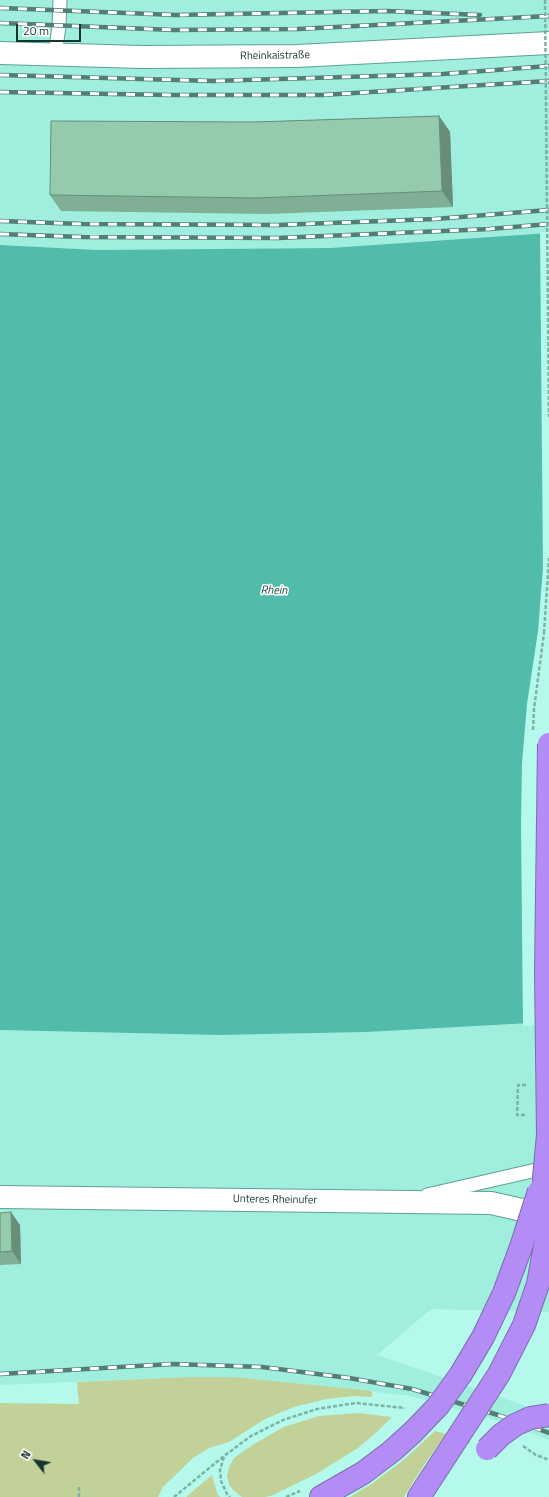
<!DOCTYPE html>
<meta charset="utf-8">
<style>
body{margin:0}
#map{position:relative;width:549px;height:1497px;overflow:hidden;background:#b4f9eb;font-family:"Titillium Web",sans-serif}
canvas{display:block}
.north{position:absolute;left:16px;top:1441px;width:40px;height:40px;-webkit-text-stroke:3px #fff;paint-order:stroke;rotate:301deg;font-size:11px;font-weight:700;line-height:16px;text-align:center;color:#18342f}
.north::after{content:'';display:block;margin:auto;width:14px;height:18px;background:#18342f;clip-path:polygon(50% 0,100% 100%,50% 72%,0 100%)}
.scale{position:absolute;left:16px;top:24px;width:65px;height:18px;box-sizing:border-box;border:2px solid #18342f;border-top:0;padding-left:5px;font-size:12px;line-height:14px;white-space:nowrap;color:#18342f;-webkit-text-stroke:3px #fff;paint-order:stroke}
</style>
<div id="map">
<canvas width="549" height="1497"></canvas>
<div class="north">N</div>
<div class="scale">20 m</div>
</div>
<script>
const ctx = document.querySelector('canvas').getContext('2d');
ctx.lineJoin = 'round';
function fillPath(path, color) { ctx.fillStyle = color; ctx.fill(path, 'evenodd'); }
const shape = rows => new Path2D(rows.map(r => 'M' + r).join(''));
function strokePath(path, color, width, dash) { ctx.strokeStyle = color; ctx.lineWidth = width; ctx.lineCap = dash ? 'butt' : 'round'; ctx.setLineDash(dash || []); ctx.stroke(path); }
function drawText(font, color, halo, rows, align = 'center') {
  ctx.font = font + ' "Titillium Web",sans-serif'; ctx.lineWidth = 3; ctx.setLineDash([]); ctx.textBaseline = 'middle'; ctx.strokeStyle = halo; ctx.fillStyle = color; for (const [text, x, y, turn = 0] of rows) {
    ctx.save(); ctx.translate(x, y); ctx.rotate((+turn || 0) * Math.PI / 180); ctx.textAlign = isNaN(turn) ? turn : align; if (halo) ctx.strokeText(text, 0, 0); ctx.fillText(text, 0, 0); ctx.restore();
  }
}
const built = shape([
 [0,0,549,0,549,233,330,248,98,250,0,245],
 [549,1022,549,1312,431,1309,377,1355,520,1404,549,1418,549,1440,495,1420,411,1396,324,1386,234,1377,192,1377,0,1385,0,1030,218,1035,367,1032]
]);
const green = shape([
 [189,1377,234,1377,324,1386,372,1391,372,1397,354,1396,326,1399,294,1407,265,1419,229,1442,209,1448,193,1458,163,1487,158,1497,0,1497,0,1403,79,1404,77,1382],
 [358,1413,392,1417,379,1430,358,1448,316,1474,273,1495,266,1497,242,1497,233,1490,229,1484,227,1476,229,1467,234,1458,254,1444,284,1427,319,1416],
 [435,1431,446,1434,424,1465,404,1497,350,1497,370,1485,401,1462],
 [212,1475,217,1493,220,1497,186,1497]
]);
const water = shape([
 [549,233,549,1022,367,1032,218,1035,0,1030,0,245,98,250,330,248]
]);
const pier = shape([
 [549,231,549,1024,523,1026,521,823,522,763,527,704,538,631,543,568,540,232]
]);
const path = shape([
 [544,633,549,558],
 [526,1085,518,1085,517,1115,526,1115],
 [523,1446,536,1455,549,1460],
 [224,1457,220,1470,221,1481,227,1494,230,1497],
 [79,1487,79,1497],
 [174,1497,224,1456,251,1436,283,1420,317,1409,356,1403,405,1408],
 [286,1497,300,1491]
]);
const lane = shape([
 [55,55,59,26,60,0],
 [427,1195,549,1167]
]);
const street = shape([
 [0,53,142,57,297,56,549,43],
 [0,1197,491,1203,549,1216]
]);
const highway = shape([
 [321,1497,363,1473,392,1451,413,1432],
 [419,1497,458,1437]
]);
const rail = shape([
 [0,8,176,15,387,11,480,15],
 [0,23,174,30,298,29,549,16],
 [0,75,213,81,443,74,549,66],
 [0,92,170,95,322,95,549,81],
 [0,221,82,224,278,225,435,219,549,210],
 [0,234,82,237,278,238,490,229,549,224],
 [0,1374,172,1364,262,1367,349,1378,412,1389,498,1415,549,1433]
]);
const pathBridge = shape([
 [545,0,549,417],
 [533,730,534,709,544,633]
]);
const highwayBridge = shape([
 [413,1432,438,1406,461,1374,483,1337,504,1293,521,1247,539,1191],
 [458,1437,499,1374,524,1325,538,1284,546,1240,544,1177,548,1135,546,972,549,744],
 [487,1449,501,1435,515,1425,530,1418,549,1415]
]);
const wall = shape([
 [439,116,450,132,453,207,267,214,61,211,50,195,255,122],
 [0,1213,20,1225,21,1264,0,1265]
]);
const shadedWall = shape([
 [439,116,450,132,453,207,442,191],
 [11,1212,20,1225,21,1264,12,1251]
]);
const building = shape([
 [439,116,442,191,256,198,50,195,51,121,255,122,439,116],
 [11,1212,12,1251,0,1252,0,1213,11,1212]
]);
const streetNames = [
 ["Rheinkaistraße",275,56,-1],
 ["Unteres Rheinufer",275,1200,1]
];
const waterNames = [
 ["Rhein",274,591,1]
];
fillPath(built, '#9feede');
fillPath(green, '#c2d198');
fillPath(water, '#52bcaa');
fillPath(pier, '#b4f9eb');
strokePath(lane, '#5ea195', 15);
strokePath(street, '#5ea195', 24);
strokePath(highway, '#7d6db0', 24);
strokePath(path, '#7cb2a7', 2.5, [4, 2]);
strokePath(lane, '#fff', 13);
strokePath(street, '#fff', 22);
strokePath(highway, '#b48cf5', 22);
strokePath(rail, '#527e75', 4.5);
strokePath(rail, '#fff', 3, [9]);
strokePath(highwayBridge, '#7d6db0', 24, []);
strokePath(pathBridge, '#7cb2a7', 2.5, [4, 2]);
strokePath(highwayBridge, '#b48cf5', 22);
fillPath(wall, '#7faf95');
fillPath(shadedWall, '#688e79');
fillPath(building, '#94cbad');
strokePath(building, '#688e79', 1);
drawText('11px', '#18342f', '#fff', streetNames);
drawText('italic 12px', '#1f4d45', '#fff', waterNames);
</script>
